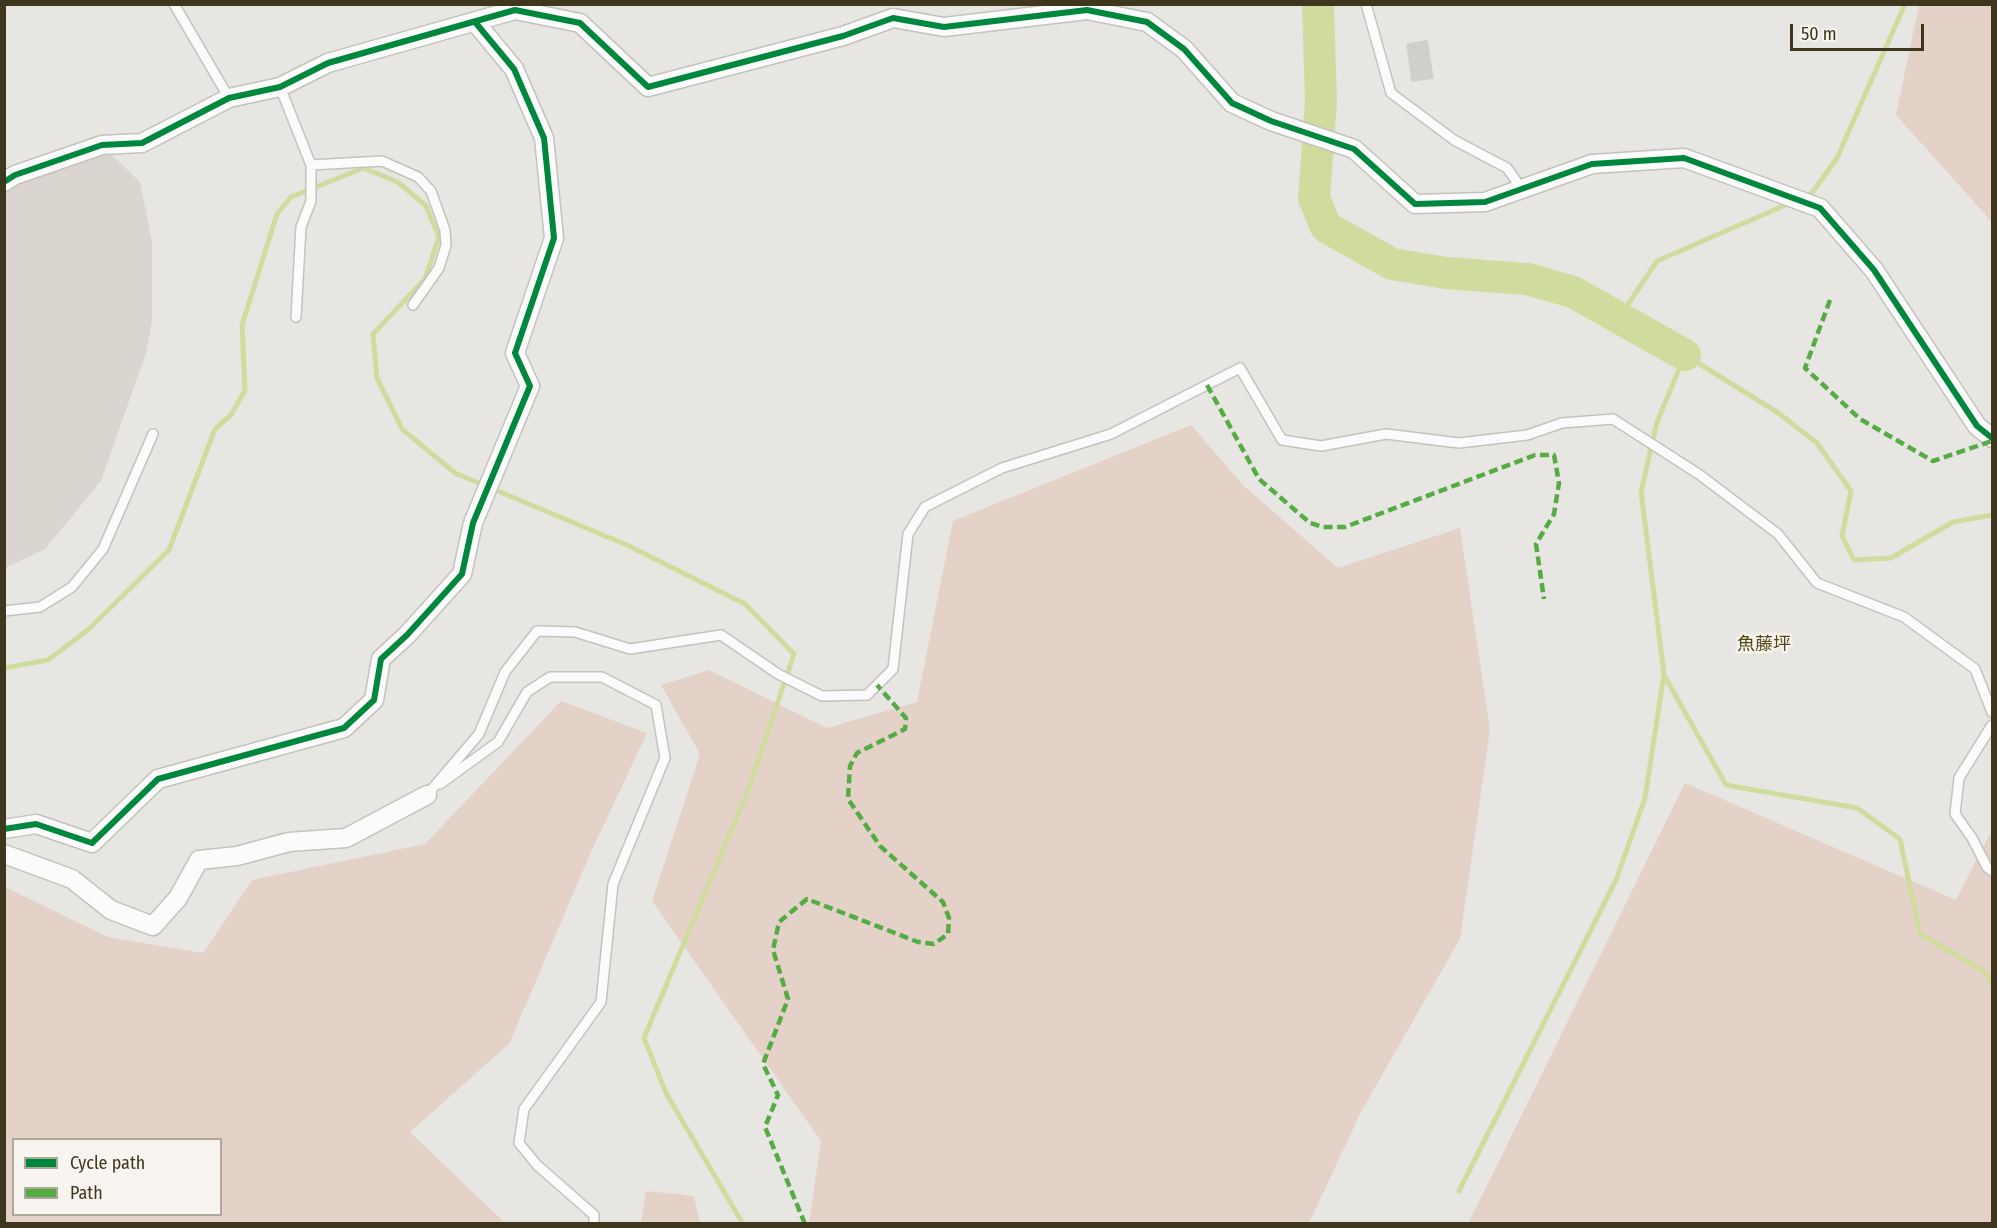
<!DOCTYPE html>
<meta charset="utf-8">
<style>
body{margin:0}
#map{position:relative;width:1997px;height:1228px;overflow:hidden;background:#e8e6e2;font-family:"Fira Sans Condensed",sans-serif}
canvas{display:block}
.frame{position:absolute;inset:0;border:6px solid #3e371e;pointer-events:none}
.legend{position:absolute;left:12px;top:1138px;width:210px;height:78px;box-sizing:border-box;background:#f8f4ef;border:2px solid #aea89b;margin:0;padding:8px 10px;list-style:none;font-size:18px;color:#3e371e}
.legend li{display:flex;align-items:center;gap:12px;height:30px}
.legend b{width:30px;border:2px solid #aea89b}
.scale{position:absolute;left:1790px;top:24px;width:134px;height:27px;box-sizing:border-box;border:3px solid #3e371e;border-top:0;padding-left:8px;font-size:18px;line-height:21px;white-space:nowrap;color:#3e371e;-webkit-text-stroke:4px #f8f4ef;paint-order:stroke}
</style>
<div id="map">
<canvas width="1997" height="1228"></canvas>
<div class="frame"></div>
<ul class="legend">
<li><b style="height:8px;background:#00873e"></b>Cycle path</li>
<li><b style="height:8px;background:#55ac43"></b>Path</li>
</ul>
<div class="scale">50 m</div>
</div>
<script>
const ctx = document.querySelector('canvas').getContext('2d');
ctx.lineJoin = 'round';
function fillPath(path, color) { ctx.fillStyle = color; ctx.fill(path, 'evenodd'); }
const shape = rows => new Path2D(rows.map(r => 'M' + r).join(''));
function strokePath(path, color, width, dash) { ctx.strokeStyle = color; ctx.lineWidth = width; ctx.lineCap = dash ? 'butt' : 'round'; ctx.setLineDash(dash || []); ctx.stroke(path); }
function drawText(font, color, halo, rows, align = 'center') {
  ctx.font = font + ' "Fira Sans Condensed","Noto Sans TC",sans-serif'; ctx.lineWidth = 5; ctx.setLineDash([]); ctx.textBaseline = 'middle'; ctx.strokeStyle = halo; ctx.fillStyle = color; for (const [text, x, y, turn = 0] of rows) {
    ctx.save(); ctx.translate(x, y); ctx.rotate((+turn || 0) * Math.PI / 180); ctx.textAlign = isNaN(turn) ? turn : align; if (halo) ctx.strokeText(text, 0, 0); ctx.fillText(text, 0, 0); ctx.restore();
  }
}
const built = shape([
 [108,151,140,182,152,241,152,320,147,350,101,481,45,549,5,568,5,177]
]);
const green = shape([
 [1919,5,1992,5,1992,222,1896,115],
 [1191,425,1245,487,1338,568,1460,528,1490,730,1460,939,1361,1112,1309,1223,809,1223,821,1141,652,901,700,754,661,685,709,670,827,728,917,702,953,521],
 [561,701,647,733,591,852,509,1044,410,1132,505,1223,5,1223,5,887,108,937,203,953,252,880,425,844],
 [14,1140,220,1140,220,1214,14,1214],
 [1685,783,1956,900,1992,830,1992,1223,1468,1224],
 [646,1191,694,1196,700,1223,641,1223]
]);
const stream = shape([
 [1804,197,1812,193,1837,158,1905,4],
 [1619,318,1657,261,1790,203],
 [4,668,48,660,89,629,169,550,215,429,231,415,245,390,242,325,277,214,291,197,363,168,398,182,426,206,439,237,425,279,373,334,377,378,402,429,455,473,629,546,745,604,794,654,747,793,644,1038,666,1093,743,1224],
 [1664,675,1726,785,1857,808,1900,839,1920,934,1984,971,1992,984],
 [1459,1191,1616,880,1645,798,1664,674,1641,492,1657,422,1685,355,1777,412,1817,443,1851,491,1842,536,1854,560,1891,558,1953,522,1992,515]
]);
const river = shape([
 [1318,4,1321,101,1314,198,1326,227,1392,264,1446,273,1527,279,1573,292,1685,355]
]);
const building = shape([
 [1427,41,1433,78,1412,81,1407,44,1427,41]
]);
const service = shape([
 [174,4,229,98],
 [1366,4,1391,93,1454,140,1507,168,1522,189],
 [280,87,311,165,311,201,301,227,296,317],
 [311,165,382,161,418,177,431,191,445,230,446,245,439,268,413,305],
 [4,611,40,607,72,587,103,549,153,434],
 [1992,725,1959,778,1955,814,1972,838,1987,867,1992,871],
 [440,784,498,742,527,692,550,677,602,677,656,705,665,758,613,884,601,1002,524,1109,519,1143,537,1165,594,1215,594,1224],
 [427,795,479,734,505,672,537,631,575,632,630,649,721,635,778,674,822,696,867,695,893,669,908,534,925,507,1002,468,1111,434,1240,368,1282,440,1321,446,1386,434,1459,443,1527,435,1562,423,1613,419,1700,475,1778,534,1817,583,1904,617,1975,669,1992,712]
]);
const minor = shape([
 [4,182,15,175,102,145,142,143,229,98,280,87,328,63,515,10,580,23,648,87,843,36,893,18,944,27,1087,10,1147,22,1184,49,1232,103,1271,121,1354,149,1415,204,1485,202,1592,164,1684,158,1820,208,1874,270,1977,426,1992,438],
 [4,829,36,824,92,843,158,779,344,728,374,700,381,659,407,635,462,574,473,523,530,386,515,353,554,238,544,138,514,69,475,22],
 [4,854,72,879,111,910,153,926,178,898,199,860,237,856,289,842,346,838,427,795]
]);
const quiet = shape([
 [1830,300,1805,368,1860,419,1933,461,1992,441],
 [1207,385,1259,479,1310,523,1323,527,1345,527,1535,455,1554,455,1559,483,1554,514,1536,544,1544,599],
 [805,1224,765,1127,778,1095,763,1064,788,999,773,950,779,922,807,899,918,942,934,944,948,934,949,918,943,902,880,846,848,799,850,766,857,753,905,729,906,718,877,685]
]);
const cycleway = shape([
 [4,182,15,175,102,145,142,143,229,98,280,87,328,63,515,10,580,23,648,87,843,36,893,18,944,27,1087,10,1147,22,1184,49,1232,103,1271,121,1354,149,1415,204,1485,202,1592,164,1684,158,1820,208,1874,270,1977,426,1992,438],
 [4,829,36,824,92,843,158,779,344,728,374,700,381,659,407,635,462,574,473,523,530,386,515,353,554,238,544,138,514,69,475,22]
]);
const quarterNames = [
 ["魚藤坪",1764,645]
];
fillPath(built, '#dad6cf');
fillPath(green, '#e4d2c9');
strokePath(stream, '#d0dc9d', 5);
strokePath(river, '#d0dc9d', 32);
fillPath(building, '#d1cfca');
strokePath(building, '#d1cfca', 1.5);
strokePath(service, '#c4c2bd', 12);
strokePath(minor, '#c4c2bd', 21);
strokePath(service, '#fcfbfb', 9);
strokePath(minor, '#fcfbfb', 18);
strokePath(quiet, '#55ac43', 4.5, [9, 4.5]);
strokePath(cycleway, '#00873e', 6);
drawText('18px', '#524717', '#f8f4ef', quarterNames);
</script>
